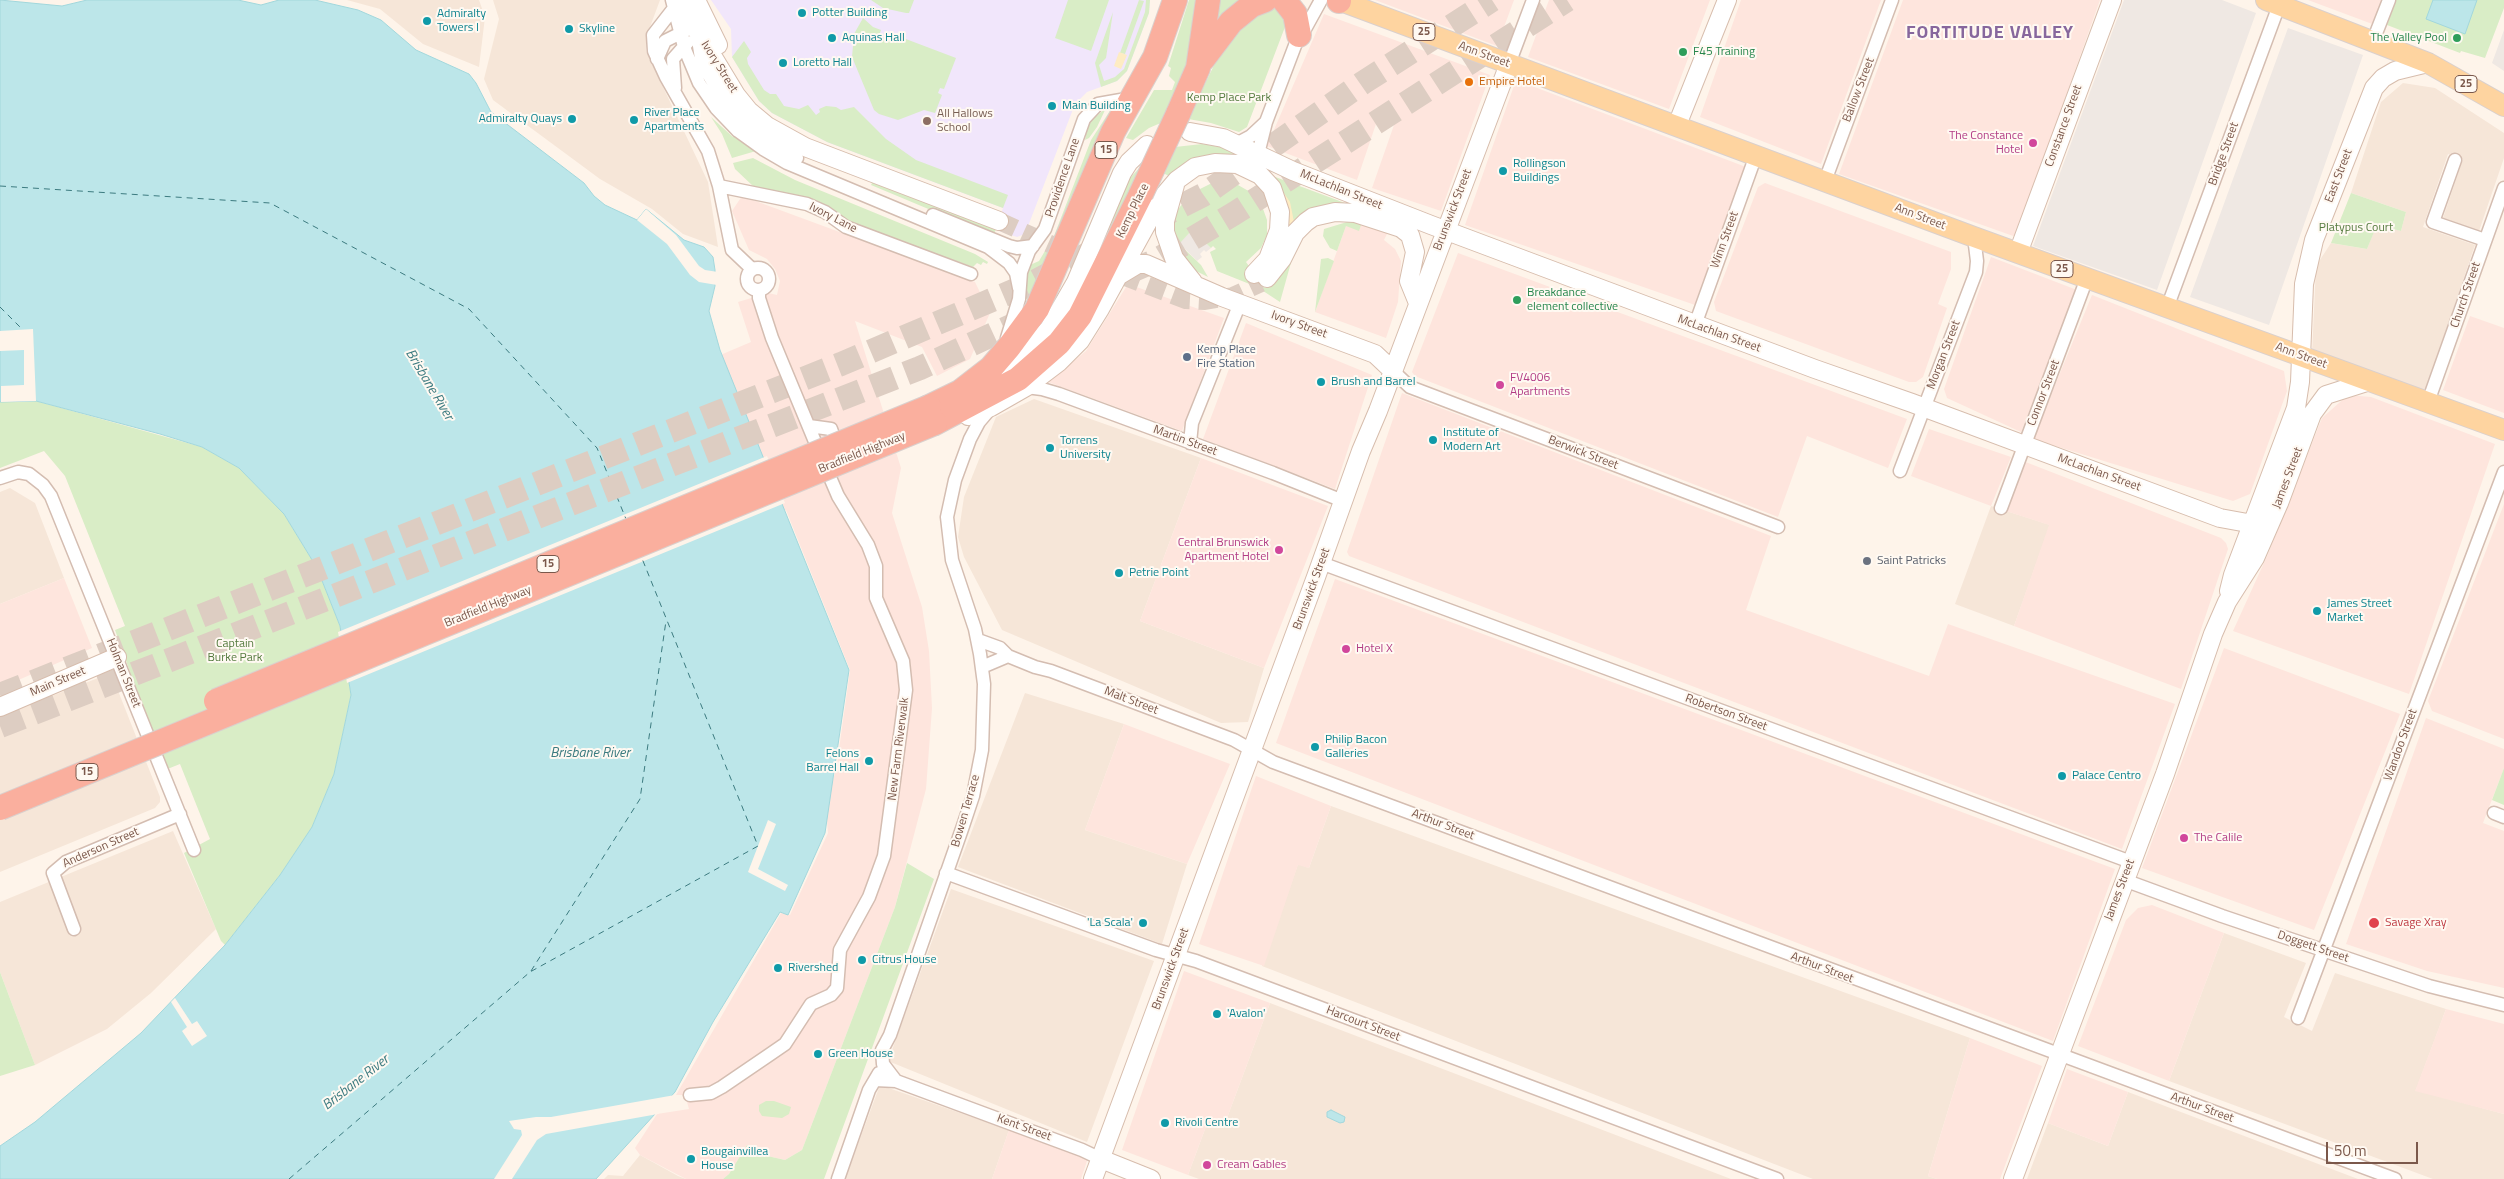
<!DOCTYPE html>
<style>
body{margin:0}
#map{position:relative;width:2504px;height:1179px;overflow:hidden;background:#fef4ea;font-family:"Titillium Web",sans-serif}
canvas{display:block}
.scale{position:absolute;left:2326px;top:1142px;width:92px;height:22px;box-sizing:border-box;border:2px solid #7b584b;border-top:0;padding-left:6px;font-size:15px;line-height:18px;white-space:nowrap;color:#7b584b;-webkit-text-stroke:4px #fff9f2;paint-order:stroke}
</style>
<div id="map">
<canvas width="2504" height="1179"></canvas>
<div class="scale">50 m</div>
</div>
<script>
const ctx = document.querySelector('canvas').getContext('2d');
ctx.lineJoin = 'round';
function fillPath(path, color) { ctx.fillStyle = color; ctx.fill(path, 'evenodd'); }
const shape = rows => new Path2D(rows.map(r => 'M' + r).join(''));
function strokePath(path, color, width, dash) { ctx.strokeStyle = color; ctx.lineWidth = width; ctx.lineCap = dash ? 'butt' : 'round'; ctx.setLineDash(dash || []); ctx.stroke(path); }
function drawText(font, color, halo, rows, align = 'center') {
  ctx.font = font + ' "Titillium Web",sans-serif'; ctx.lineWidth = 4; ctx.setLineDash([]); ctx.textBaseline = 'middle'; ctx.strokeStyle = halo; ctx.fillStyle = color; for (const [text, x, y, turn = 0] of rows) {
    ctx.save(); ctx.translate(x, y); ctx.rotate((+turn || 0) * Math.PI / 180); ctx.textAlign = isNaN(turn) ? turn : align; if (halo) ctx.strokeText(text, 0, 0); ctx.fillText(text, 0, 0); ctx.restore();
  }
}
const residential = shape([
 [347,0,479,0,485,17,479,67,423,44,380,9],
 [493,0,660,0,647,35,646,51,708,182,718,247,683,234,652,209,600,179,493,100,484,79,499,19],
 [2403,83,2435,88,2504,133,2504,158,2479,231,2443,218,2463,159,2448,154,2423,227,2475,245,2425,392,2312,354,2316,266,2331,243,2367,249,2377,224,2401,231,2406,212,2351,193,2381,102],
 [1034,399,1201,458,1140,621,1264,668,1248,722,1221,723,1002,630,964,557,958,537,964,497,996,417],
 [10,488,35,503,64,578,0,604,0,492],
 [1991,506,2050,525,2014,626,1955,604],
 [111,673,160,797,160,802,155,808,0,872,0,716],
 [1025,693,1124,724,1085,830,1187,864,1162,944,958,867],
 [1331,806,1970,1038,1928,1176,1937,1179,1813,1179,1262,966,1298,864,1309,868],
 [173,831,216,929,151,993,107,1029,35,1065,0,972,0,902],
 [951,889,1154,961,1087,1142,888,1061],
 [2224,933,2306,963,2284,1017,2312,1031,2335,973,2446,1009,2416,1090,2504,1114,2504,1179,2433,1179,2169,1081],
 [1270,1003,1731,1179,1199,1179,1188,1175,1208,1121,1224,1126],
 [880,1085,1009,1130,992,1179,845,1179],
 [2128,1092,2358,1179,2027,1179,2048,1123,2108,1146],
 [640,1155,678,1176,686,1179,604,1179,608,1175,623,1176]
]);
const commercial = shape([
 [1375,0,1514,0,1497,46],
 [1549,0,1710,0,1669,109,1528,57],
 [1741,0,1881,0,1821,164,1700,117],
 [1903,0,2100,0,2016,237,1839,174],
 [2308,0,2383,0,2375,25],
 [1324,14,1490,75,1441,211,1372,188,1394,125,1378,118,1357,180,1267,146],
 [1516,80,1746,167,1695,305,1465,225],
 [1765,183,1951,252,1951,269,1938,304,1947,308,1923,377,1916,382,1909,382,1716,311,1714,302,1758,187],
 [742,196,975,282,990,313,970,359,937,376,922,347,855,321,901,468,892,513,922,607,929,651,932,708,926,789,895,907,802,1150,785,1160,763,1155,747,1145,729,1174,723,1179,686,1179,640,1155,635,1148,657,1114,689,1109,685,1095,676,1095,781,913,790,915,828,833,825,799,836,771,850,670,786,510,753,523,718,356,751,342,738,302,768,293,777,295,780,281,775,269,767,259,749,250,732,211],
 [1362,222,1388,232,1384,240,1395,249,1401,261,1398,302,1386,338,1315,312,1346,226],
 [1458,253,1907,419,1888,468,1807,436,1778,517,1415,376,1412,372],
 [1991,257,2077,290,2021,432,1947,398,1944,389],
 [1128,284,1224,318,1182,431,1048,382,1086,351],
 [2092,295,2284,371,2287,391,2250,494,2233,501,2033,439],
 [2470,316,2504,328,2504,413,2443,390],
 [1246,323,1372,375,1335,489,1203,439],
 [1402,393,1771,536,1746,610,1929,676,1948,624,2175,704,2122,849,1349,556,1347,552],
 [2348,395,2371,397,2495,444,2409,694,2233,631,2268,554,2322,418],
 [1929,429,2011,457,1991,506,1911,476],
 [1201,458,1328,506,1264,668,1140,621],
 [2023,461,2221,538,2226,543,2228,549,2181,689,2014,626,2049,525,2006,511],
 [2504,504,2504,739,2432,711,2428,701],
 [64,578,92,648,0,688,0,604],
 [1335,579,2115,869,2053,1041,1276,743],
 [2224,648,2400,714,2314,930,2142,868],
 [2426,718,2504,749,2504,768,2483,823,2504,831,2504,988,2427,971,2346,944],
 [1124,724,1230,764,1187,864,1085,830],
 [1256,776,1331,806,1309,868,1298,865,1264,966,1199,944],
 [2152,905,2224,933,2169,1081,2078,1046,2126,920,2138,908],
 [1184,971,1270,1003,1224,1126,1208,1121,1188,1175,1122,1150],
 [2446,1009,2504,1024,2504,1114,2415,1091],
 [1970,1038,2042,1066,2000,1179,1937,1179,1928,1176],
 [2067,1069,2128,1092,2108,1146,2048,1123],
 [1009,1130,1088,1158,1081,1179,992,1179]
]);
const industrial = shape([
 [2124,0,2222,0,2256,13,2157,290,2033,246],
 [2288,28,2363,55,2269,325,2190,297],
 [2504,30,2504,71,2492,63],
 [1192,230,1211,248,1206,252,1204,250,1200,254,1202,257,1197,261,1179,243]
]);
const education = shape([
 [711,0,1150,0,1150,2,1149,13,1127,71,1117,81,1087,92,1075,104,1025,234,1017,237,996,230,1003,208,827,142,772,113,759,101,732,57,731,29]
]);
const green = shape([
 [871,0,914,0,909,13,906,13,883,8],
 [1068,0,1109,0,1091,51,1055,38],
 [1139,0,1144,1,1125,54,1120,53],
 [1146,0,1150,0,1149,13,1127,71,1117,81,1101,87,1095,63,1113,12,1106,58,1099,65,1104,81,1115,77,1124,69,1145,12],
 [1189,0,1200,0,1196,29,1185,72,1163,122,1149,128,1133,140,1126,138,1154,90,1172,90,1175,82,1169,76,1171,68,1168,66],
 [1218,0,1242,0,1215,25],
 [2396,0,2504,0,2504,8,2485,58,2461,51,2460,53,2387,25],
 [1274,8,1278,8,1288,19,1247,127,1239,132,1211,123,1188,119,1217,59,1237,29,1264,11],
 [863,18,873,27,881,30,879,36,887,39,890,33,956,58,944,89,940,88,938,93,942,95,935,113,924,110,898,120,879,114,874,110,852,57,854,34],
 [744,41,751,52,747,58,748,64,764,90,770,94,776,94,784,106,799,109,808,105,816,115,820,112,819,109,826,106,836,107,841,110,854,107,886,139,916,160,1008,195,1003,208,827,142,772,113,759,101,732,57],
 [1113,106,1115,106,1033,301,1024,298,1027,285,1025,277,1030,265,1039,261,1054,236,1091,140],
 [1106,108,1097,127,1089,138,1085,140,1088,123],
 [711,117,733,137,735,136,756,151,732,158,722,134],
 [1202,144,1220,147,1234,152,1232,157,1171,177,1163,173,1175,147],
 [753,158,795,180,975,254,988,262,987,264,983,262,981,265,977,263,973,267,851,223,782,194,754,187,735,169,733,163],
 [1143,164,1109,237,1105,235,1130,178],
 [1270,175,1345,203,1346,205,1321,206,1294,222],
 [873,181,997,227,993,236,871,185],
 [1212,183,1238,185,1252,193,1262,206,1267,220,1267,235,1261,248,1246,262,1265,288,1272,283,1292,259,1280,302,1257,287,1217,271,1210,252,1216,249,1213,246,1211,248,1192,230,1179,244,1201,265,1208,277,1194,270,1182,257,1174,239,1173,221,1176,212,1190,194],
 [2351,193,2406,212,2401,231,2377,225,2367,249,2331,243],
 [1347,222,1362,222,1359,231,1346,226,1337,251,1330,248,1323,236,1324,229],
 [1328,258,1334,261,1315,312,1321,259],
 [36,401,202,447,239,468,284,514,317,568,340,626,351,695,334,774,312,827,280,875,225,945,221,941,184,853,210,839,180,764,165,770,115,630,125,626,65,476,44,451,0,468,0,402],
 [2504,768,2504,805,2492,800],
 [907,863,934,879,824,1179,723,1179,729,1174,747,1145,763,1155,785,1160,802,1150,895,907],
 [0,972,35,1065,0,1076],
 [766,1101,774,1101,791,1107,789,1114,782,1118,762,1116,759,1111,759,1105]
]);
const sand = shape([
 [1119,52,1127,55,1121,69,1114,66],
 [1276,181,1290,202,1294,222,1284,238]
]);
const water = shape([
 [0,0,62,6,87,0,238,0,261,5,279,0,315,0,358,10,381,20,416,50,469,74,476,83,491,112,584,183,594,196,605,205,637,220,646,209,684,240,704,247,713,257,715,270,715,286,709,311,720,350,849,670,825,833,788,915,780,912,713,1022,675,1092,596,1179,0,1179,0,1146,35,1122,141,1033,225,945,280,875,312,827,334,774,351,695,340,626,317,568,284,514,239,468,202,447,160,434,36,401,0,402,0,0],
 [2433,0,2477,0,2465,34,2426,19,2433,0],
 [1331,1110,1345,1117,1344,1122,1340,1123,1327,1117,1327,1112,1331,1110]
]);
const pier = shape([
 [646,209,676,235,699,266,705,270,718,272,717,285,699,282,690,275,667,244,637,220],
 [33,329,36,401,1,402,1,386,24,385,24,350,0,351,0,331],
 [767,456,785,503,347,683,338,632],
 [768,820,776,824,758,869,788,885,785,891,748,872],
 [175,998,192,1024,197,1021,207,1036,192,1046,182,1031,187,1027,171,1002],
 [675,1095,658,1114,546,1134,537,1140,512,1179,494,1179,522,1135,521,1130,514,1129,509,1121,536,1117,551,1117]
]);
const ferry = shape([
 [0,186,270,203,469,309,597,448,626,519],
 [0,307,23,330],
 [531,971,640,799,666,621],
 [289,1179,530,972,758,846,641,556]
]);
const secondaryTunnel = shape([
 [999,221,1112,272,1186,300,1205,301,1233,296,1261,283]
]);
const highwayTunnel = shape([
 [1150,222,1203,195,1364,82,1492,0],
 [1129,272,1157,260,1235,213,1567,0],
 [0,695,841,364,1032,283,1105,245],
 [0,726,920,368,1033,316]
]);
const street = shape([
 [672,0,684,47,699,83,716,108,738,131,763,149,787,163,988,247,1009,263,1016,273,1019,288],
 [674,8,653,35,654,51,666,77,708,151,719,186,732,250,752,269],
 [697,34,702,64,727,106,738,119,759,136,797,158],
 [2373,41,2389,0],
 [657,59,665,41,687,30],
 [1509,64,1533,0],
 [675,88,673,59,688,42],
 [1236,144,1251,136,1266,122],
 [1258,154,1266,122,1299,35,1305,29,1321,0],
 [2455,160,2433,222,2485,240],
 [1825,181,1892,0],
 [719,186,807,204,825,212,846,227,971,274],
 [933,215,1009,246,1017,248,1033,246],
 '747 279a11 11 0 1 1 22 0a11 11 0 1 1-22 0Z',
 [2167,308,2281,0],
 [1695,325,1756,155],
 [1007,338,1019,299,1021,272,1029,251,1045,229,1084,119,1098,104,1132,98],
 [1393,371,1410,387,1778,527],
 [1026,387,1042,389,1059,394,1273,473,1343,501],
 [2428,402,2504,188],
 [809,426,831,429,838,448],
 [1190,443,1192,423,1240,303],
 [1900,471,1976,272,1977,261,1974,237],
 [0,478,18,472,29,474,43,485,51,496,194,850],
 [2001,508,2087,278],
 [1321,563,2131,862],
 [978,640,1000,648,1008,656,1035,667,1051,671,1234,740,1273,762,2395,1179],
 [982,667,1008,656],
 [2494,813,2504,817],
 [946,873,1156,950,1196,961,1777,1179],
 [2124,880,2222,916,2429,986,2504,1005],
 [74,929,53,873,66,862,180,814],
 [2298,1018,2504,472],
 [875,1080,896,1081,1082,1150,1101,1159],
 [896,1081,883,1064,882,1050,890,1035,963,826,973,796,982,750,984,684,980,654,975,629,952,560,947,517,955,480,970,439,979,422,990,409],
 [690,1095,711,1093,722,1087,769,1055,785,1044,811,1004,831,995,837,988,840,950,869,897,884,856,906,690,903,661,876,598,876,566,868,545,838,496,823,461,772,338,759,298,759,290],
 [838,1179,869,1090,879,1073]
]);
const secondary = shape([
 [682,0,696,29,736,95,749,111,767,126,805,147,999,221],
 [696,0,718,45],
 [1677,125,1727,0],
 [1190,132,1223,138,1293,171,1431,225,1815,369,1912,403,2220,518,2253,524],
 [1175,185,1165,221,1165,232,1174,258,1193,282],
 [2018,253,2112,0],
 [1118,276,1138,264,1146,264,1222,297,1375,354,1393,371],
 [1267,278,1282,259,1295,233,1306,222,1313,217,1335,212,1355,213,1401,228,1410,235,1415,252,1409,281,1418,303],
 [985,378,1019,361,1049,329,1076,282,1122,173,1129,162,1147,145],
 [968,416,991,407,1026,387,1059,362,1080,341,1100,309,1160,200,1177,180,1195,167,1215,163,1237,164,1260,175,1272,188,1280,212,1279,230,1268,259,1254,274],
 [2229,591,2233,575,2296,408,2300,382,2304,284,2314,240,2374,88,2383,78,2395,71,2428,63],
 [0,707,117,657],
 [1101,1159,1151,1179],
 [1093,1179,1316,577,1361,451,1378,411,1509,64],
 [2013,1179,2165,774,2213,634,2227,602,2255,558,2279,503,2312,414,2326,395,2370,381]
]);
const primary = shape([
 [1338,0,1974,237,2504,430],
 [2266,0,2428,63,2504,106]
]);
const highway = shape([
 [1284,0,1295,14,1299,35],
 [1339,0,1339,1],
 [1203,59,1231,22,1252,5,1265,0],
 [1178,114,1198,68,1208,0],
 [929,407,960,392,991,368,1009,347,1037,309,1113,132,1155,57,1175,0],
 [935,423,1018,379,1059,343,1080,316,1141,194]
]);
const highwayBridge = shape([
 [1141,194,1178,114],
 [216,701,929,407],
 [0,808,935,423]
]);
const markers = [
 [802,13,5,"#0f9aa8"],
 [427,21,5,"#0f9aa8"],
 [569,29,5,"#0f9aa8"],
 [832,38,5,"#0f9aa8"],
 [2457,38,5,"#2e9e5b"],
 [1683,52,5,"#2e9e5b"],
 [783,63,5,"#0f9aa8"],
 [1469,82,5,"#e8710a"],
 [1052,106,5,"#0f9aa8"],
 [572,119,5,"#0f9aa8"],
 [634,120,5,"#0f9aa8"],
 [927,121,5,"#8d6e63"],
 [2033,143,5,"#d1479c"],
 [1503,171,5,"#0f9aa8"],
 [1517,300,5,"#2e9e5b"],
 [1187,357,5,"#5c6f8a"],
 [1321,382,5,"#0f9aa8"],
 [1500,385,5,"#d1479c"],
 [1433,440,5,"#0f9aa8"],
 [1050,448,5,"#0f9aa8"],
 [1279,550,5,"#d1479c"],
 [1867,561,5,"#6b7280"],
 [1119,573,5,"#0f9aa8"],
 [2317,611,5,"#0f9aa8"],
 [1346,649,5,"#d1479c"],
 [1315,747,5,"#0f9aa8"],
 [869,761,5,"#0f9aa8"],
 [2062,776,5,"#0f9aa8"],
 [2184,838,5,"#d1479c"],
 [1143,923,5,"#0f9aa8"],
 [2374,923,6,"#e0444e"],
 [862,960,5,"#0f9aa8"],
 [778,968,5,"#0f9aa8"],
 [1217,1014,5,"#0f9aa8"],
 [818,1054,5,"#0f9aa8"],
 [1165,1123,5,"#0f9aa8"],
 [691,1159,5,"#0f9aa8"],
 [1207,1165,5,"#d1479c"]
];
const shields = [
 [1424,32,22],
 [2466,84,22],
 [1106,150,22],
 [2062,269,22],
 [548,564,22],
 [87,772,22]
];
const shieldNames = [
 ["25",1424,32],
 ["25",2466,84],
 ["15",1106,150],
 ["25",2062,269],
 ["15",548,564],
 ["15",87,772]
];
const cultureNames = [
 ["Potter Building",812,13],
 ["Admiralty",437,14],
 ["Towers I",437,28],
 ["Skyline",579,29],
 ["Aquinas Hall",842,38],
 ["Loretto Hall",793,63],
 ["Main Building",1062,106],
 ["River Place",644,113],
 ["Apartments",644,127],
 ["Admiralty Quays",562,119,"right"],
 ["Rollingson",1513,164],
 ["Buildings",1513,178],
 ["Brush and Barrel",1331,382],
 ["Institute of",1443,433],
 ["Modern Art",1443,447],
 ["Torrens",1060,441],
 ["University",1060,455],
 ["Petrie Point",1129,573],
 ["James Street",2327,604],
 ["Market",2327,618],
 ["Philip Bacon",1325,740],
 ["Galleries",1325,754],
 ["Felons",859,754,"right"],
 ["Barrel Hall",859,768,"right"],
 ["Palace Centro",2072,776],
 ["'La Scala'",1133,923,"right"],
 ["Citrus House",872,960],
 ["Rivershed",788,968],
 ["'Avalon'",1227,1014],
 ["Green House",828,1054],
 ["Rivoli Centre",1175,1123],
 ["Bougainvillea",701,1152],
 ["House",701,1166]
];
const leisureNames = [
 ["The Valley Pool",2447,38,"right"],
 ["F45 Training",1693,52],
 ["Breakdance",1527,293],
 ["element collective",1527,307]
];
const streetNames = [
 ["Ann Street",1484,55,20],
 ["Ivory Street",719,67,58],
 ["Ballow Street",1859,90,-69],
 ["Constance Street",2064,126,-70],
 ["Bridge Street",2224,154,-70],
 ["East Street",2339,176,-69],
 ["Providence Lane",1063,178,-71],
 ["McLachlan Street",1341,190,22],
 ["Brunswick Street",1453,210,-69],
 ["Kemp Place",1133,211,-64],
 ["Ann Street",1920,217,21],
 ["Ivory Lane",833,218,27],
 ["Winn Street",1725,240,-70],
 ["Church Street",2466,295,-71],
 ["Ivory Street",1299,325,20],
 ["McLachlan Street",1719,334,20],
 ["Morgan Street",1944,355,-69],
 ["Ann Street",2301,356,20],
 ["Connor Street",2044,393,-69],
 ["Martin Street",1185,441,20],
 ["Bradfield Highway",862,453,-22],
 ["Berwick Street",1583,453,21],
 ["McLachlan Street",2099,473,20],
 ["James Street",2288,478,-69],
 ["Brunswick Street",1312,589,-70],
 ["Bradfield Highway",488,607,-22],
 ["Holman Street",123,673,68],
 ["Main Street",58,682,-23],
 ["Malt Street",1131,701,21],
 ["Robertson Street",1726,713,20],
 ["Wandoo Street",2401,745,-70],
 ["New Farm Riverwalk",899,749,-83],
 ["Bowen Terrace",966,811,-74],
 ["Arthur Street",1443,825,21],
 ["Anderson Street",101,848,-24],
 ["James Street",2120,890,-69],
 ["Doggett Street",2313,947,19],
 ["Arthur Street",1822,968,21],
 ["Brunswick Street",1171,969,-70],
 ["Harcourt Street",1363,1024,21],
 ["Arthur Street",2202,1108,20],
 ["Kent Street",1024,1128,20]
];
const foodNames = [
 ["Empire Hotel",1479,82]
];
const parkNames = [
 ["Kemp Place Park",1229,98],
 ["Platypus Court",2356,228],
 ["Captain",235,644],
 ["Burke Park",235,658]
];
const educationNames = [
 ["All Hallows",937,114],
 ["School",937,128]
];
const hotelNames = [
 ["The Constance",2023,136,"right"],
 ["Hotel",2023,150,"right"],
 ["FV4006",1510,378],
 ["Apartments",1510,392],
 ["Central Brunswick",1269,543,"right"],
 ["Apartment Hotel",1269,557,"right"],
 ["Hotel X",1356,649],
 ["The Calile",2194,838],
 ["Cream Gables",1217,1165]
];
const serviceNames = [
 ["Kemp Place",1197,350],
 ["Fire Station",1197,364]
];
const worshipNames = [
 ["Saint Patricks",1877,561]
];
const healthNames = [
 ["Savage Xray",2385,923]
];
const waterNames = [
 ["Brisbane River",429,385,59],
 ["Brisbane River",590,754],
 ["Brisbane River",356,1083,-38]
];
const districtNames = [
 ["FORTITUDE VALLEY",1990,34]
];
fillPath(residential, '#f6e6d8');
fillPath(commercial, '#fee5dd');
fillPath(industrial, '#efe8e3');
fillPath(education, '#f1e6fb');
fillPath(green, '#d9edc6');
fillPath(sand, '#feecc3');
fillPath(water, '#bce6e9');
strokePath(water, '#a2d7dc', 1);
fillPath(pier, '#fef4ea');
strokePath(ferry, '#3c7b80', 1, [6, 5]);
strokePath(secondaryTunnel, '#ddcdc2', 18, [18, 9]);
strokePath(highwayTunnel, '#ddcdc2', 24, [24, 12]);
strokePath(street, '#d4bdb1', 15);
strokePath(secondary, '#d7bdad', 20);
strokePath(primary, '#dad0cd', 22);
strokePath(highway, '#dad0cd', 26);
strokePath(street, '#fff', 12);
strokePath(secondary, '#fff', 18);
strokePath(primary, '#fed4a0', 20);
strokePath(highway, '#faaf9e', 24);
strokePath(highwayBridge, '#dad0cd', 26, []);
strokePath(highwayBridge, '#faaf9e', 24);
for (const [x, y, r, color] of markers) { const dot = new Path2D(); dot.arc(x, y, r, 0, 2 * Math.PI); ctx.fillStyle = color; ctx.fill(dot); strokePath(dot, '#fff9f2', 2); }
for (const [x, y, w] of shields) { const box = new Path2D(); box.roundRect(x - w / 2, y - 8.5, w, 17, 4); ctx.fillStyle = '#fff9f2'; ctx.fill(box); strokePath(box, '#7b584b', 1); }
drawText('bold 11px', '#7b584b', null, shieldNames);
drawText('12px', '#0d838f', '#fff9f2', cultureNames, 'left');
drawText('12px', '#27864d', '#fff9f2', leisureNames, 'left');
drawText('12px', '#7b584b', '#fff9f2', streetNames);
drawText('12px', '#c56008', '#fff9f2', foodNames, 'left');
drawText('12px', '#557b3f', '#fff9f2', parkNames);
drawText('12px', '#785e54', '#fff9f2', educationNames, 'left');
drawText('12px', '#b23c85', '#fff9f2', hotelNames, 'left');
drawText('12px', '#4e5e75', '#fff9f2', serviceNames, 'left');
drawText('12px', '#5b616d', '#fff9f2', worshipNames, 'left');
drawText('12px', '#be3a42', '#fff9f2', healthNames, 'left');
drawText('italic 14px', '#3c7b80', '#fff9f2', waterNames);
ctx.letterSpacing = '1px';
drawText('bold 18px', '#87679d', '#fff9f2', districtNames);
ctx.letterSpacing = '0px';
</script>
